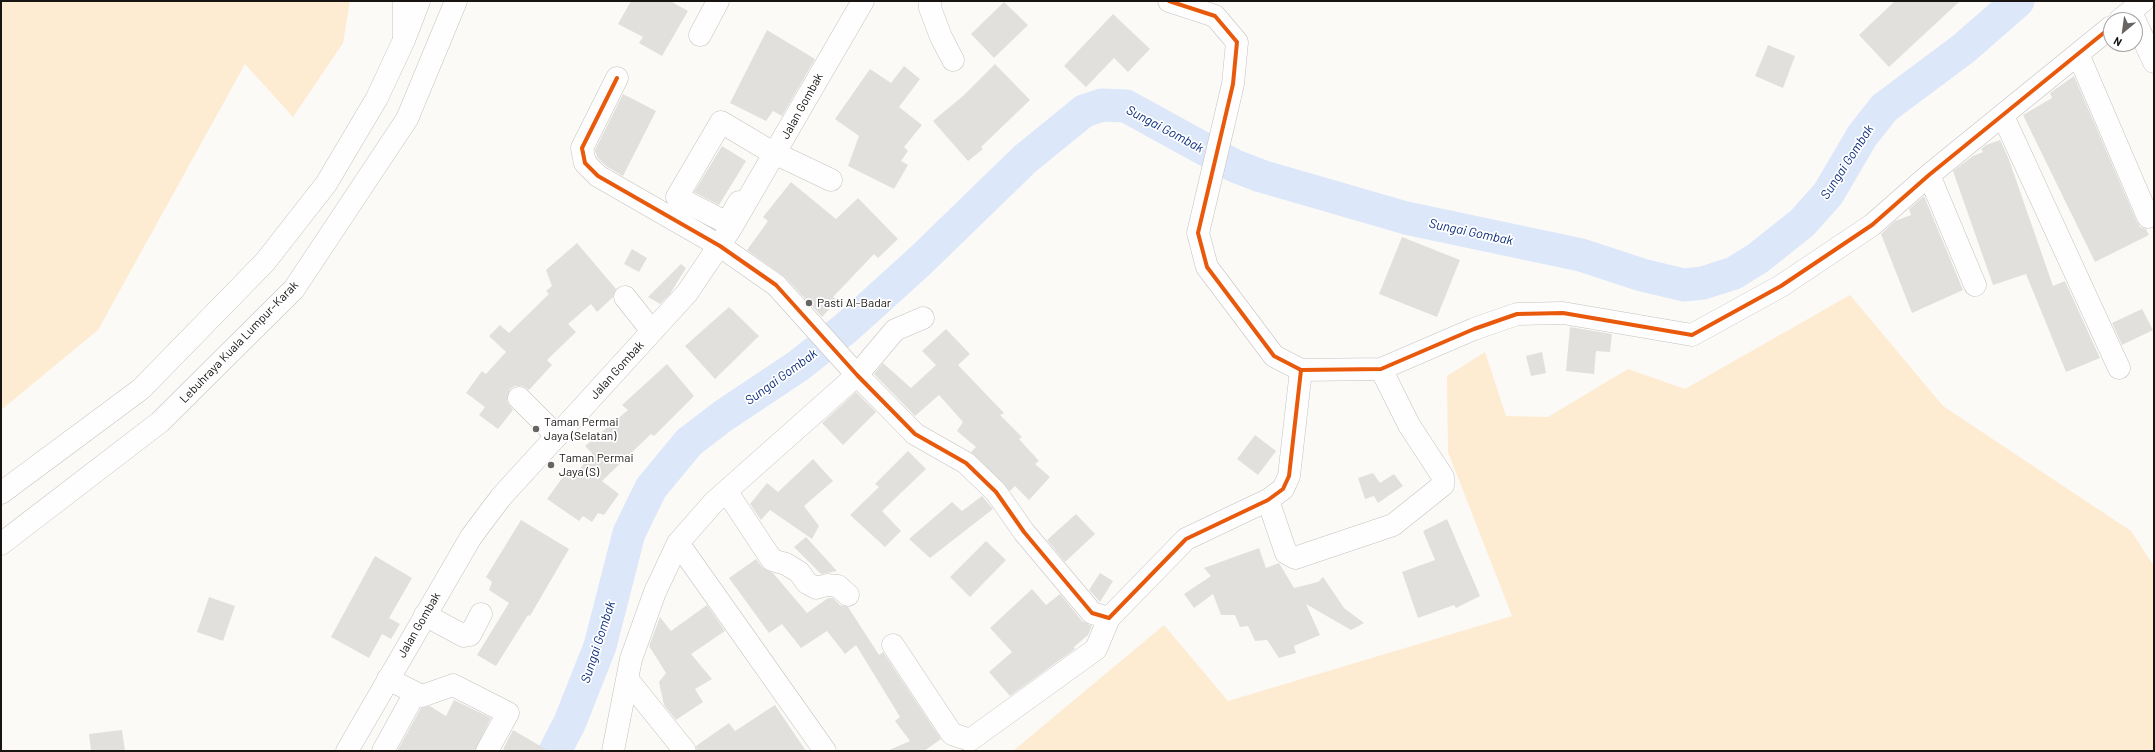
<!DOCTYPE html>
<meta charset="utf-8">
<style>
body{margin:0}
#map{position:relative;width:2155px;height:752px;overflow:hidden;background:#fcfaf7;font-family:Barlow,sans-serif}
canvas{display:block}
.frame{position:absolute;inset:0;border:2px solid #171411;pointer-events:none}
.north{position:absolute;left:2103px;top:12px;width:40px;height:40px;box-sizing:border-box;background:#fff;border:1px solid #a2a1a0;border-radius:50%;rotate:209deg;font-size:11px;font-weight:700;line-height:16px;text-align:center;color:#171411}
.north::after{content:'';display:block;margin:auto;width:14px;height:18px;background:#676462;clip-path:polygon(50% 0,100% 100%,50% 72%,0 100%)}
</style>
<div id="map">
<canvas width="2155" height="752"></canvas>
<div class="frame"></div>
<div class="north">N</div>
</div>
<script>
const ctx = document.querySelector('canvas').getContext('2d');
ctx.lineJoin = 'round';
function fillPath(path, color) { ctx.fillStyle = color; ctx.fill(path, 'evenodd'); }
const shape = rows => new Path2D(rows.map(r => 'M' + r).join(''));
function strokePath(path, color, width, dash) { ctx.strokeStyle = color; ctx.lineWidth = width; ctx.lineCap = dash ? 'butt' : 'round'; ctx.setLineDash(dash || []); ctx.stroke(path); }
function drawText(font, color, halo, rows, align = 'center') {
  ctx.font = font + ' Barlow,sans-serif'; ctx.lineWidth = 3.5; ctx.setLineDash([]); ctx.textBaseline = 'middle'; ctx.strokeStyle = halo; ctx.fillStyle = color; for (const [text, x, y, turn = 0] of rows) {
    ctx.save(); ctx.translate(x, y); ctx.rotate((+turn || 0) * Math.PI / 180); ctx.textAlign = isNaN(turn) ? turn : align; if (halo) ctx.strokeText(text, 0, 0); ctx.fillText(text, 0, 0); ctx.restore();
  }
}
const green = shape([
 [1,1,350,1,343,43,293,117,245,64,98,330,1,410],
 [1850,295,1943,406,2131,531,2154,566,2154,751,1013,751,1164,625,1228,701,1512,616,1448,452,1447,376,1485,352,1506,416,1548,417,1628,369,1685,389]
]);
const river = shape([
 [555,751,570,722,600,646,629,533,651,488,689,442,723,416,798,366,846,328,920,261,1025,159,1084,111,1102,105,1126,106,1235,166,1261,176,1406,218,1581,255,1642,275,1684,285,1703,283,1734,273,1758,258,1802,223,1828,194,1862,136,1884,108,1963,49,2018,1]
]);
const building = shape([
 [631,1,670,1,688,11,662,56,639,43,643,37,618,24],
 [1895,1,1960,1,1889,67,1859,35],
 [1004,2,1028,25,994,58,971,34],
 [1113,14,1150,49,1128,72,1114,58,1086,87,1064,66],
 [767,30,815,59,782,116,773,111,766,121,730,103],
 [1768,45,1795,56,1783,88,1755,76],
 [995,64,1030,100,981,147,983,149,968,161,933,121,964,95],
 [904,66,920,79,899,107,922,125,904,147,908,151,901,161,908,165,894,189,848,166,859,136,835,119,870,69,891,83],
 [2074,76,2137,222,2140,227,2146,229,2149,235,2095,262,2023,115,2052,98,2050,93],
 [623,94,656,111,623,176,606,166,597,157,595,150],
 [2000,140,2008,157,2053,286,2065,281,2100,358,2066,372,2026,274,1993,285,1953,171,1973,156,1983,152,1981,149,1986,145],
 [722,146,746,161,719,205,694,192],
 [791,182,836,219,858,198,898,239,878,258,874,254,833,297,838,300,822,317,785,277,747,250,768,221,763,217],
 [1924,196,1963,290,1912,313,1881,234,1895,221,1911,215,1909,209],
 [1402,237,1460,260,1437,317,1379,294],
 [577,243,616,289,613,297,597,312,591,304,568,324,576,332,547,360,552,365,529,390,522,386,515,386,510,389,507,401,513,410,498,429,479,415,485,407,466,393,482,371,486,374,506,352,489,336,500,325,509,333,549,294,546,291,552,286,546,270],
 [632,249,647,258,639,272,624,264],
 [681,264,686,268,670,294,660,304,648,297],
 [729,307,759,336,715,379,685,346],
 [2142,309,2153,330,2122,345,2112,323],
 [1570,327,1612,334,1610,352,1596,351,1594,374,1566,371],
 [946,329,970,354,958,365,1004,413,1000,415,1022,437,1019,439,1039,461,1035,464,1050,477,1029,500,1015,486,1010,491,971,452,976,447,957,431,963,422,939,395,915,416,874,374,883,363,911,388,936,365,922,351],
 [1542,352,1546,373,1531,376,1526,356],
 [667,364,694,396,654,436,651,434,602,481,619,494,604,515,598,513,592,522,583,516,579,521,547,499,568,470,575,475,592,453,585,446,628,410,622,405],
 [856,392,876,412,843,445,822,423],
 [1255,435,1276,451,1258,475,1237,459],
 [908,451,926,469,882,511,901,531,885,547,850,515,879,487,875,484],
 [813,459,833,481,804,506,819,526,812,539,770,510,761,520,750,504,767,483,778,492],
 [1373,473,1380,483,1394,474,1403,486,1378,503,1374,496,1365,499,1358,478],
 [982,496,993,509,930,558,909,539,952,502,962,511],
 [1076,514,1095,534,1065,562,1047,540],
 [1447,519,1480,596,1456,608,1454,605,1418,618,1402,572,1435,560,1423,531],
 [521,520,569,549,530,616,528,615,496,666,477,655,509,603,489,590,492,582,486,577],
 [806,537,837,571,821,574,794,547],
 [986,541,1006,560,970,597,950,577],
 [1259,548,1266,568,1279,563,1294,588,1318,582,1323,577,1344,608,1364,623,1351,630,1306,604,1320,635,1294,646,1296,653,1279,658,1267,640,1255,641,1248,626,1240,627,1235,615,1221,615,1213,594,1194,608,1184,594,1211,576,1204,568],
 [375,556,412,578,389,618,400,624,391,639,382,634,369,658,331,637],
 [756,559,762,567,773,573,807,613,828,598,833,598,840,605,848,607,879,655,883,652,941,739,924,751,887,751,910,741,895,721,900,717,856,645,845,654,827,631,801,648,782,624,769,633,729,578],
 [1100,573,1113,581,1100,602,1089,590],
 [1032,589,1046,605,1060,594,1082,621,1092,626,1088,635,1074,647,1075,649,1010,696,989,672,1012,652,990,628],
 [209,597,235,606,223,641,197,632],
 [707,605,725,631,691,654,712,679,695,689,703,702,676,720,664,705,659,682,666,673,649,646,660,617,671,631],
 [454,700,491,718,475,751,397,751,421,708,430,706,446,716],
 [775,705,806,751,697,751,696,746,729,723,735,731],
 [122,730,125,751,91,751,89,734],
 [513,730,549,751,507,751,503,749]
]);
const minor = shape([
 [404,1,404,39],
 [930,1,930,8,941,37,953,60],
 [1169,1,1215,16,1237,42,1233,84,1198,233,1207,267,1274,356,1301,370,1381,369,1474,329,1517,314,1563,313,1692,335,1781,286,1872,225,1929,175,2111,27],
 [2120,20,2143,1],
 [2135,21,2154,62],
 [700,35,718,1],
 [2078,54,2148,217],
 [617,78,582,148,585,163,598,176,720,246,776,285,857,375,915,434,966,463,996,492,1024,532,1092,613,1109,618,1186,539,1268,500,1283,489,1289,476,1301,370],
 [2003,116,2119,368],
 [1929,175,1975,285],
 [739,202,727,223,677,197,721,122,768,150,831,180],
 [625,297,652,331],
 [519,398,557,436],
 [727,492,772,560,786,564,799,572,807,583,816,588,827,585,838,586,848,595],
 [1268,500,1286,553,1295,558,1393,525,1443,485,1443,477,1409,425,1381,369],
 [678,543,825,751],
 [425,615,464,636,470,635,481,614],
 [893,645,952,734,970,740,1096,649,1109,618],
 [388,679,422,696,453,685,508,713,487,751],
 [627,679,685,751],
 [383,751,415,693],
 [613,751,631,659,655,592,678,543,714,502,857,375,895,330,923,318]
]);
const major = shape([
 [347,751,471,537,501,497,687,293,731,228,863,1]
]);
const highway = shape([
 [1,493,141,389,265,262,326,184,377,98,404,40,419,1],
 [1,544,160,422,294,289,407,119,456,1]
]);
const cycleway = shape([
 [1169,1,1215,16,1237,42,1233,84,1198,233,1207,267,1274,356,1301,370,1381,369,1474,329,1517,314,1563,313,1692,335,1781,286,1872,225,1929,175,2111,27],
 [617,78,582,148,585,163,598,176,720,246,776,285,857,375,915,434,966,463,996,492,1024,532,1092,613,1109,618,1186,539,1268,500,1283,489,1289,476,1301,370]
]);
const markers = [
 [809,303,4,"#676462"],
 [536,429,4,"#676462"],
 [551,465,4,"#676462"]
];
const streetNames = [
 ["Jalan Gombak",802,106,-61],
 ["Lebuhraya Kuala Lumpur–Karak",239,342,-46],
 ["Jalan Gombak",617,370,-48],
 ["Jalan Gombak",419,625,-60]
];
const poiNames = [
 ["Pasti Al-Badar",817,303],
 ["Taman Permai",544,422],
 ["Jaya (Selatan)",544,436],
 ["Taman Permai",559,458],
 ["Jaya (S)",559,472]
];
const waterNames = [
 ["Sungai Gombak",1165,129,28],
 ["Sungai Gombak",1847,162,-57],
 ["Sungai Gombak",1471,232,12],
 ["Sungai Gombak",781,377,-36],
 ["Sungai Gombak",598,642,-72]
];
fillPath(green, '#fdebd2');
strokePath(river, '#dce7fa', 33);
fillPath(building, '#e2e0dd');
strokePath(minor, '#c4c2bf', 23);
strokePath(major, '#c4c2bf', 23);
strokePath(highway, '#c4c2bf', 23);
strokePath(minor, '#fffefe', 22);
strokePath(major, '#fffefe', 22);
strokePath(highway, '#fffefe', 22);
strokePath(cycleway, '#e8590c', 4);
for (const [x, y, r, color] of markers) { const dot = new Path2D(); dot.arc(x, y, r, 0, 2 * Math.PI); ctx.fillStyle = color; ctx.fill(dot); strokePath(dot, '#fff', 1.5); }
drawText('12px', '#171411', '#fff', streetNames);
drawText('12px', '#171411', '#fff', poiNames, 'left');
drawText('italic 13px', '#0a2d7c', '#fff', waterNames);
</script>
